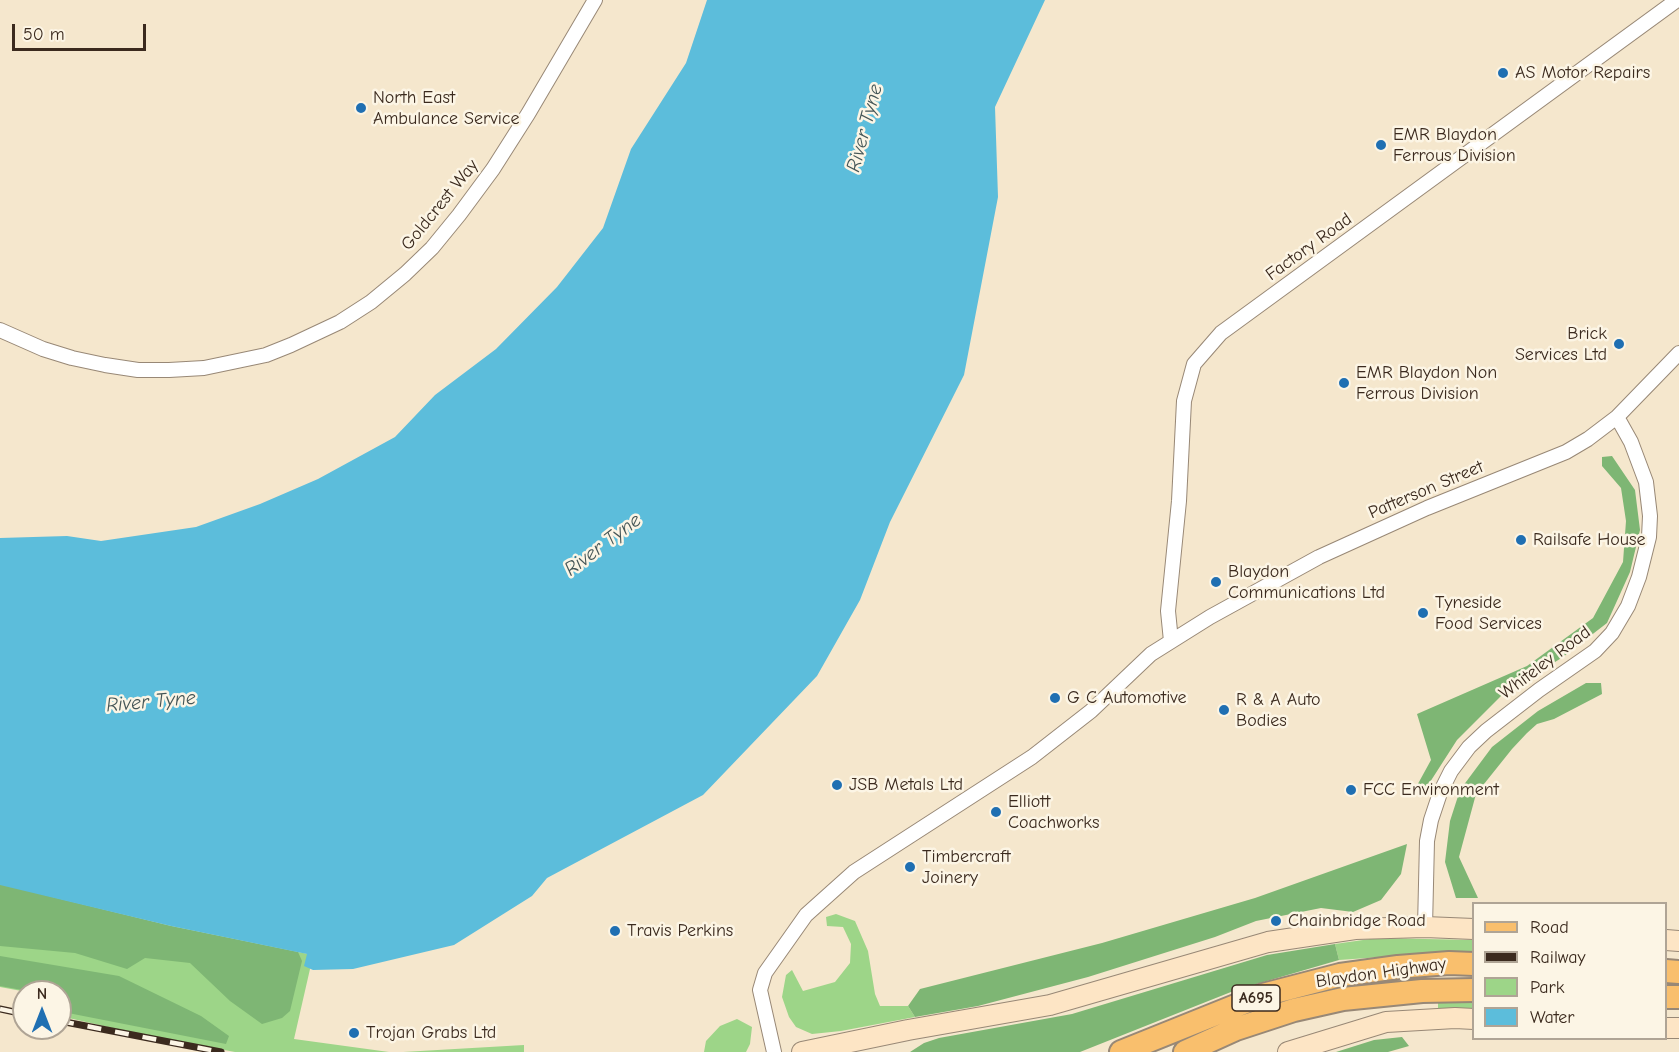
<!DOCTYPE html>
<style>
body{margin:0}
#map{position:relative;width:1679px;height:1052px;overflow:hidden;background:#f5e7cd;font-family:"Comic Neue",sans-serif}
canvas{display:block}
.legend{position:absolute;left:1472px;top:902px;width:195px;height:138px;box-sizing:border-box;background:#fcf5e5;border:2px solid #afa495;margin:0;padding:8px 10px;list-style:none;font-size:18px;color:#3b2a1e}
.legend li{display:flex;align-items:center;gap:12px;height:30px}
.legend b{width:30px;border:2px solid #afa495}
.north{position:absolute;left:12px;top:980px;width:60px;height:60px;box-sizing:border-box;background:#fcf5e5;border:2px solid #afa495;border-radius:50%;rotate:0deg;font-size:16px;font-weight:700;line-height:24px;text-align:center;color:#3b2a1e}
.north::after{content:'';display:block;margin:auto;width:21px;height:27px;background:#1f6fb2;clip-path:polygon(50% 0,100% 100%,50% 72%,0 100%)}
.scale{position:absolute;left:12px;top:24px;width:134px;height:27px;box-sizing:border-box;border:3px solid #3b2a1e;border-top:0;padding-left:8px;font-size:18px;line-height:21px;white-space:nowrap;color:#3b2a1e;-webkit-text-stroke:4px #fcf5e5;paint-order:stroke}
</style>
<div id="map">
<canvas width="1679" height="1052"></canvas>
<ul class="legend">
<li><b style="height:8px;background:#f9bf6d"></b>Road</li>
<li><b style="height:8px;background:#3b2a1e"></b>Railway</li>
<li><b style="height:16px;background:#9dd588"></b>Park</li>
<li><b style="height:16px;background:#5cbddb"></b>Water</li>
</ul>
<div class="north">N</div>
<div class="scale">50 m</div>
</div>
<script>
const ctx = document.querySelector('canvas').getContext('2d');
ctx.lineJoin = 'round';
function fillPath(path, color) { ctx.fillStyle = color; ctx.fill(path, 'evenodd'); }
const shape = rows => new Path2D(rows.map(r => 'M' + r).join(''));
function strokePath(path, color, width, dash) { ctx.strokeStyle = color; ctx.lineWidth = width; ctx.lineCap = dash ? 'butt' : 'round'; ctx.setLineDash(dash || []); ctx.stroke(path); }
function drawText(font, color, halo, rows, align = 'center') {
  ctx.font = font + ' "Comic Neue",sans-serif'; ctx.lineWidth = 5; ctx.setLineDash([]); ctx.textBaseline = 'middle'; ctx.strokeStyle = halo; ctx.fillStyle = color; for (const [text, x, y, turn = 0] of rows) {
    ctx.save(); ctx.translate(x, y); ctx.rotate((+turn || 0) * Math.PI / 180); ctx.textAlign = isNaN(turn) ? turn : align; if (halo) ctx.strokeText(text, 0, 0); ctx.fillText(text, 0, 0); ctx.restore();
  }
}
const green = shape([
 [0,885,171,926,308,954,310,969,294,1039,389,1052,235,1052,134,1033,60,1016,63,999,60,999,60,992,27,992,0,987],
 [836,914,855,921,868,951,875,994,880,1006,908,1006,915,1017,841,1031,812,1034,796,1027,789,1017,782,997,786,975,792,970,803,991,835,982,850,963,851,944,843,927,827,926,826,917],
 [1377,938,1473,940,1473,954,1438,953,1339,960,1335,944],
 [1438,1000,1473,1002,1473,1009,1438,1008],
 [737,1019,752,1027,750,1044,746,1052,704,1052,706,1041,720,1026],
 [524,1045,524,1052,403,1052]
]);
const forest = shape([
 [1612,456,1635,490,1640,530,1630,572,1607,623,1563,657,1501,696,1457,740,1423,793,1414,791,1431,760,1417,714,1527,666,1593,618,1623,562,1626,521,1621,488,1602,466,1602,457],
 [1586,683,1601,683,1602,694,1554,719,1537,724,1527,733,1512,749,1476,794,1459,857,1478,898,1456,898,1445,862,1450,821,1460,790,1492,747,1538,711],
 [1407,844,1401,874,1381,900,1353,912,1321,908,1256,921,1215,937,1088,977,978,1006,915,1017,908,1006,920,989,1102,943,1255,898],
 [0,884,171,926,298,952,302,961,290,1011,282,1018,262,1024,230,1001,190,963,145,958,127,969,75,953,0,946],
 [1335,944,1339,960,1236,990,1080,1052,910,1052,924,1043,939,1038,1072,1014,1267,955],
 [0,956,119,976,201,1016,229,1036,226,1044,63,1012,65,998,60,997,60,992,33,992,0,986],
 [1402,1037,1409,1046,1388,1052,1336,1052,1374,1040]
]);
const water = shape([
 [707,0,1045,0,995,107,998,197,964,375,890,522,860,600,817,676,703,795,547,878,532,896,454,945,353,969,313,970,304,966,307,954,171,926,0,885,0,538,67,536,101,541,196,527,260,504,318,479,395,437,435,395,496,349,557,287,603,228,631,149,686,63]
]);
const minor = shape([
 [0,330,43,349,72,358,105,365,138,370,169,370,204,368,266,355,291,345,340,322,371,302,405,274,432,248,459,215,493,169,528,114,595,0],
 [1171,641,1168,611,1179,501,1184,401,1194,364,1221,333,1677,0],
 [1425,927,1427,841,1431,820,1440,793,1451,771,1469,747,1486,731,1539,690,1595,651,1612,633,1628,606,1639,577,1649,537,1650,516,1646,482,1631,442,1617,417],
 [774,1052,760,990,765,973,806,915,854,872,1032,757,1091,711,1151,654,1210,617,1319,557,1427,508,1566,452,1588,439,1617,417,1679,353]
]);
const secondary = shape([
 [1666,940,1679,941],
 [1666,1028,1679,1028],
 [802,1052,908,1030,1050,1005,1268,942,1355,929,1425,927,1474,929],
 [1288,1052,1386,1022,1455,1018,1474,1019]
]);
const primary = shape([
 [1666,971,1679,972],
 [1666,997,1679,997],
 [1121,1052,1263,995,1340,975,1398,967,1449,963,1474,964],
 [1185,1052,1236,1029,1294,1010,1343,999,1422,991,1474,990]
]);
const rail = shape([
 [0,1009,24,1014],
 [60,1021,221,1052]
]);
const markers = [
 [1503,73,6,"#1f6fb2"],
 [361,108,6,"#1f6fb2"],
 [1381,145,6,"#1f6fb2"],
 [1619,344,6,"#1f6fb2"],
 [1344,383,6,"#1f6fb2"],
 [1521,540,6,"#1f6fb2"],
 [1216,582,6,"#1f6fb2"],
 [1423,613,6,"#1f6fb2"],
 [1055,698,6,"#1f6fb2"],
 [1224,710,6,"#1f6fb2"],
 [837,785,6,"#1f6fb2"],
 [1351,790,6,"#1f6fb2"],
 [996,812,6,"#1f6fb2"],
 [910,867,6,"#1f6fb2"],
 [1276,921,6,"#1f6fb2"],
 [615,931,6,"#1f6fb2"],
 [354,1033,6,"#1f6fb2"]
];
const shields = [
 [1256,998,48]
];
const shieldNames = [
 ["A695",1256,998]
];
const poiNames = [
 ["AS Motor Repairs",1515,73],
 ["North East",373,98],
 ["Ambulance Service",373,119],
 ["EMR Blaydon",1393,135],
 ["Ferrous Division",1393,156],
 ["Brick",1607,334,"right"],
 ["Services Ltd",1607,355,"right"],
 ["EMR Blaydon Non",1356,373],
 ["Ferrous Division",1356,394],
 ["Railsafe House",1533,540],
 ["Blaydon",1228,572],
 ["Communications Ltd",1228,593],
 ["Tyneside",1435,603],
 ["Food Services",1435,624],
 ["G C Automotive",1067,698],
 ["R & A Auto",1236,700],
 ["Bodies",1236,721],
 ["JSB Metals Ltd",849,785],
 ["FCC Environment",1363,790],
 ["Elliott",1008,802],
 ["Coachworks",1008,823],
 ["Timbercraft",922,857],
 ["Joinery",922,878],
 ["Chainbridge Road",1288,921],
 ["Travis Perkins",627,931],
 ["Trojan Grabs Ltd",366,1033]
];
const streetNames = [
 ["Goldcrest Way",440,205,-51],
 ["Factory Road",1309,247,-36],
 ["Patterson Street",1426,490,-23],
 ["Whiteley Road",1545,663,-37],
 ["Blaydon Highway",1381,973,-8]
];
const waterNames = [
 ["River Tyne",865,128,-75],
 ["River Tyne",603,545,-37],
 ["River Tyne",151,702,-5]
];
fillPath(green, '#9dd588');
fillPath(forest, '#7eb674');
fillPath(water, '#5cbddb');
strokePath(minor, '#988876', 16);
strokePath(secondary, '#988876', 22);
strokePath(primary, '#988876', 26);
strokePath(minor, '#fff', 14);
strokePath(secondary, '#fde5c5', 20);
strokePath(primary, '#f9bf6d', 22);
strokePath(rail, '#3b2a1e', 7);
strokePath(rail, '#fcf5e5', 4.5, [14]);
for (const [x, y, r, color] of markers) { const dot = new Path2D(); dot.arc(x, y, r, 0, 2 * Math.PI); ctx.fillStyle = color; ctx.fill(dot); strokePath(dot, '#fcf5e5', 2); }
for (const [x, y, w] of shields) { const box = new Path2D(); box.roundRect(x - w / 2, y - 13, w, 26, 4.5); ctx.fillStyle = '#fcf5e5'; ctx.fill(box); strokePath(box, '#3b2a1e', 1.5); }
drawText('bold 16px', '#3b2a1e', null, shieldNames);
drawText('18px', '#3b2a1e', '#fcf5e5', poiNames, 'left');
drawText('18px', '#3b2a1e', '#fcf5e5', streetNames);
drawText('italic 20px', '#455657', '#fcf5e5', waterNames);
</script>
